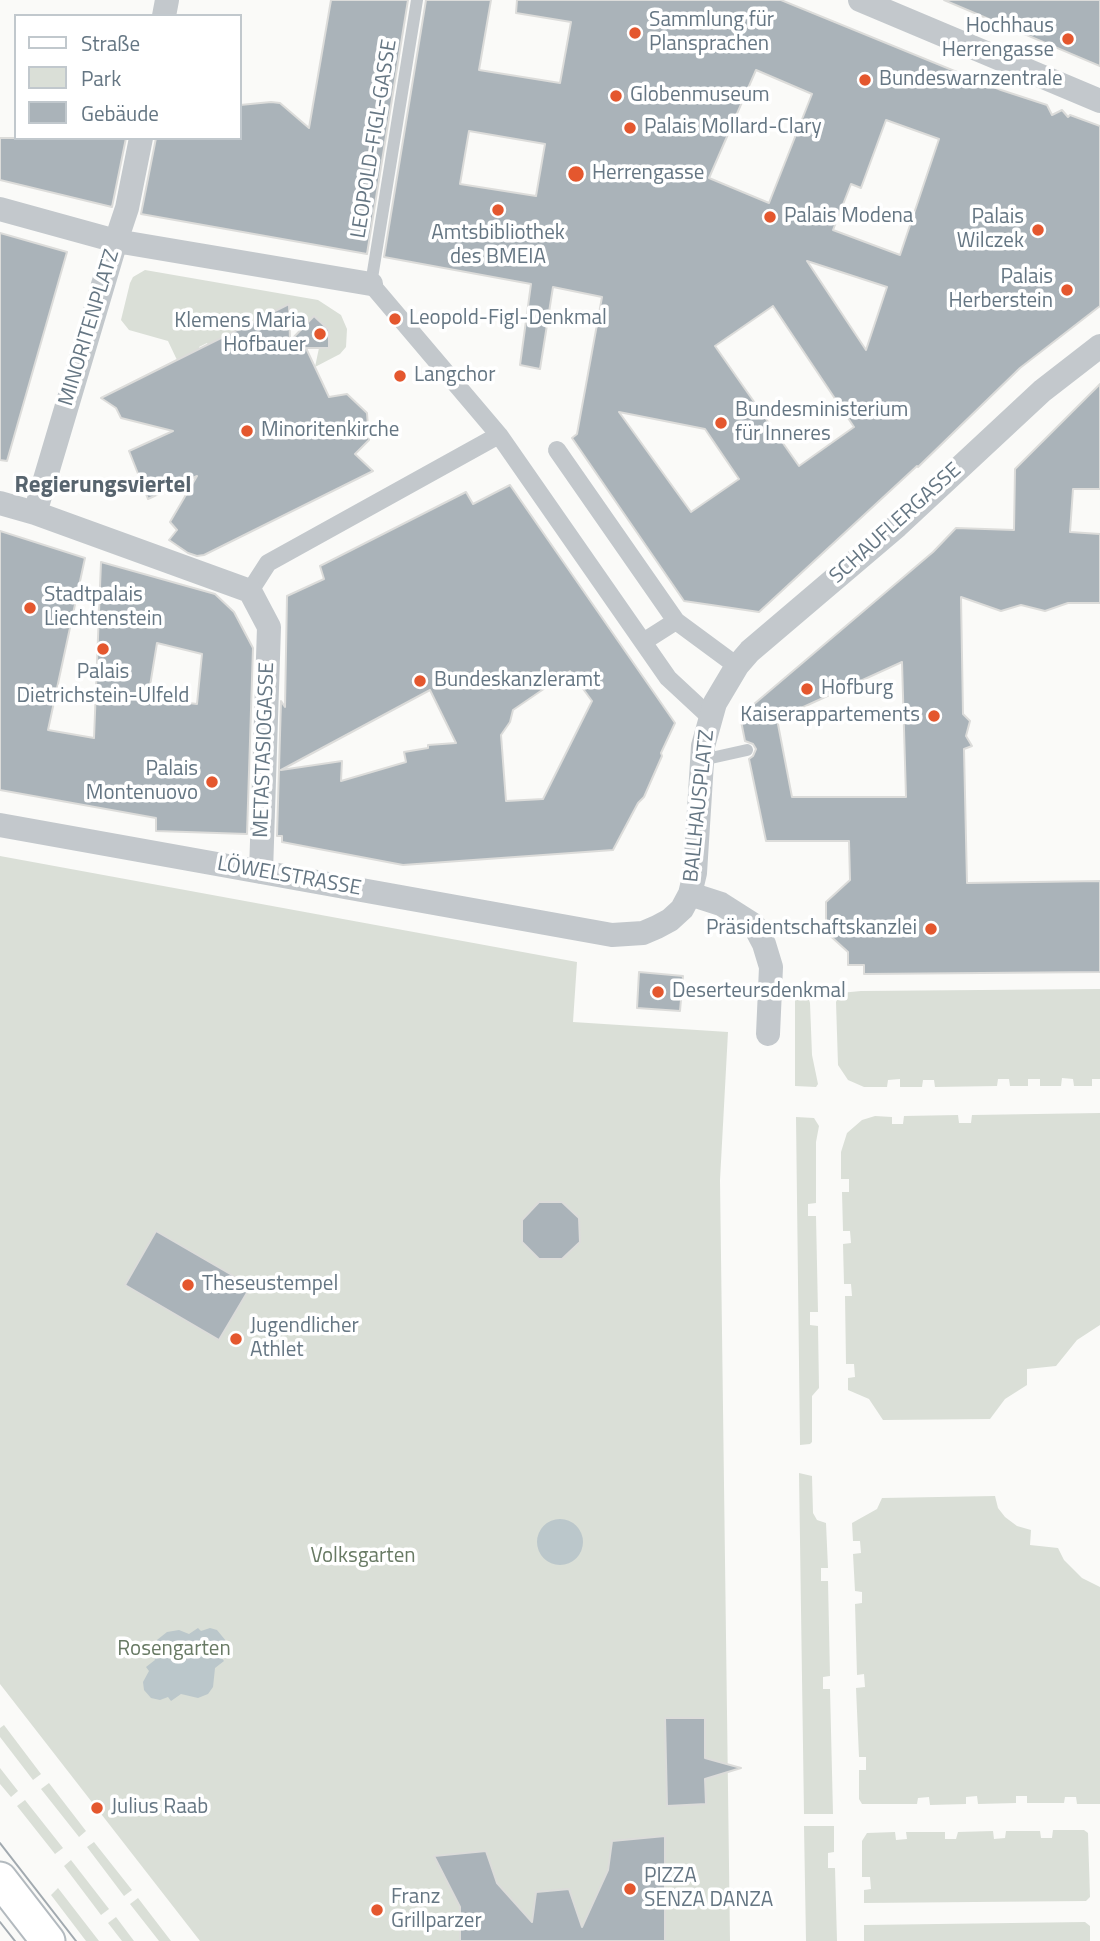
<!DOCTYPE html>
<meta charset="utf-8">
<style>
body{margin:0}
#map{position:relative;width:1100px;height:1941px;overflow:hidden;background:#fafaf8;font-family:"Titillium Web",sans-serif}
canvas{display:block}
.legend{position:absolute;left:14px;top:14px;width:228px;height:126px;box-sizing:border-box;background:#fff;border:2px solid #c1c8cd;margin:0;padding:9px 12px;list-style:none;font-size:21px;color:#657683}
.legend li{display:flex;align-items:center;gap:14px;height:35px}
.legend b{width:35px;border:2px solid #c1c8cd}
</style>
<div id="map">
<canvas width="1100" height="1941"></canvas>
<ul class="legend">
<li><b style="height:9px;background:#fff"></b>Straße</li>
<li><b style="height:19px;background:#dadfd7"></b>Park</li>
<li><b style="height:19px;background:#aab3b9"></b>Gebäude</li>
</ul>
</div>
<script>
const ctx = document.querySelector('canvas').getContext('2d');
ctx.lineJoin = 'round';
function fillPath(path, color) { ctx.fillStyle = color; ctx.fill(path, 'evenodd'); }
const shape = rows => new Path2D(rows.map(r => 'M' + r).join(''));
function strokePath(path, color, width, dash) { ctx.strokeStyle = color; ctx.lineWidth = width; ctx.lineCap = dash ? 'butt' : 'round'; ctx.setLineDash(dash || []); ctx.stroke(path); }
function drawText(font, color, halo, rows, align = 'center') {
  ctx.font = font + ' "Titillium Web",sans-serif'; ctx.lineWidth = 7; ctx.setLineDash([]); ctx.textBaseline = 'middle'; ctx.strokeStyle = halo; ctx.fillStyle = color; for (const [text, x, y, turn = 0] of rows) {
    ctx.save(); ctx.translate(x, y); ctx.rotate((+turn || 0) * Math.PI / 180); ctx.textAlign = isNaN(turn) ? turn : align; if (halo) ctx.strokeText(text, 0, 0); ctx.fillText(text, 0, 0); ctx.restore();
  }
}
const green = shape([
 [145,270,318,300,341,315,347,329,346,347,340,354,315,367,319,348,329,348,329,342,307,324,290,318,289,307,283,307,273,327,266,315,260,318,266,330,243,342,237,329,231,332,237,345,213,356,207,343,199,347,205,359,177,360,168,341,129,330,121,320,130,283,133,277],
 [0,856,577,962,573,1022,728,1032,720,1180,730,1941,200,1941,0,1684],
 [1100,989,1100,1079,1092,1079,1092,1086,1074,1086,1073,1079,1062,1078,1061,1086,1040,1086,1040,1079,1028,1079,1028,1086,1010,1086,1009,1079,998,1079,997,1086,935,1087,934,1080,923,1080,922,1087,900,1087,900,1079,888,1080,887,1087,864,1087,848,1080,838,1065,836,1002,840,993,861,991],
 [803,994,808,996,810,1003,812,1055,818,1084,816,1087,795,1086,795,1000],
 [1100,1113,1100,1325,1077,1340,1056,1366,1027,1369,1027,1385,1005,1399,990,1419,883,1420,869,1399,848,1390,848,1378,855,1377,854,1364,846,1364,845,1296,852,1296,851,1284,844,1284,843,1244,851,1243,850,1231,843,1231,842,1192,849,1192,849,1179,841,1179,841,1152,847,1133,862,1120,875,1116,892,1117,892,1124,903,1124,904,1116,958,1115,959,1123,971,1123,972,1115],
 [796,1117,814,1118,819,1126,816,1142,816,1203,808,1204,808,1216,816,1216,818,1312,810,1312,810,1325,818,1326,819,1388,812,1396,812,1442,810,1444,800,1445],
 [799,1473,812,1476,813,1513,817,1520,826,1523,828,1568,821,1568,821,1581,828,1581,830,1676,823,1677,823,1689,830,1689,833,1814,804,1814],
 [995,1496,998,1508,1005,1517,1017,1526,1031,1530,1030,1545,1058,1548,1064,1560,1082,1578,1100,1587,1100,1804,1077,1804,1076,1797,1065,1797,1064,1803,1027,1803,1027,1796,1016,1796,1016,1803,978,1804,977,1796,966,1797,966,1804,930,1805,929,1797,918,1798,917,1804,862,1804,859,1799,859,1770,866,1770,866,1757,859,1757,856,1688,865,1687,864,1674,857,1675,855,1604,862,1603,862,1592,855,1591,853,1554,861,1553,860,1541,853,1541,852,1523,877,1509,882,1498],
 [4,1725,41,1774,33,1780,0,1737,0,1728],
 [0,1768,18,1791,11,1797,0,1784],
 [49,1783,86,1831,79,1837,41,1789],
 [25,1800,63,1848,55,1854,17,1806],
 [804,1826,834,1826,834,1852,828,1853,828,1868,835,1868,837,1941,806,1941],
 [1053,1830,1084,1830,1088,1833,1090,1897,1086,1901,864,1903,864,1890,871,1889,870,1877,862,1877,862,1841,867,1833,895,1832,896,1840,907,1839,906,1832,945,1832,945,1839,956,1839,958,1832,993,1831,994,1839,1005,1838,1006,1831,1040,1831,1041,1838,1052,1838],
 [94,1842,132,1890,124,1896,87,1847],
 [71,1860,109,1909,101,1915,64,1866],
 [58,1888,99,1941,86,1941,51,1895],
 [138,1898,171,1941,159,1941,130,1904],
 [116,1917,134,1941,122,1941,108,1923],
 [1085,1922,1090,1926,1090,1941,864,1941,864,1925]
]);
const water = shape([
 '537 1542a23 23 0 1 1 46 0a23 23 0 1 1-46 0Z',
 [198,1628,201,1631,210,1628,217,1630,226,1641,225,1649,220,1656,224,1661,215,1668,213,1687,208,1694,198,1698,181,1694,171,1701,168,1697,160,1700,151,1698,144,1690,143,1682,149,1671,146,1667,155,1660,153,1654,157,1640,167,1632,179,1630,189,1634]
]);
const building = shape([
 [331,0,408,0,367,254,141,214,156,138,240,138,240,105,271,102,280,103,309,128,331,0],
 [426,0,491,0,479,70,560,83,571,22,516,13,517,0,781,0,1001,90,1047,105,1052,115,1062,110,1068,117,1070,115,1100,126,1100,306,1020,368,918,467,917,466,759,612,684,601,572,438,577,434,602,297,553,287,540,369,520,365,531,284,384,257,426,0],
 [756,70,812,94,769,203,709,178,756,70],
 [886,120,939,139,900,255,833,230,851,184,861,188,886,120],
 [469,131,545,144,536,196,460,184,469,131],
 [807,261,887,287,866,350,807,261],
 [773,306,854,427,799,466,715,346,773,306],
 [619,412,705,429,739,479,691,512,619,412],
 [944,0,1100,0,1100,66,944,0],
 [0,138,126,138,112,207,0,180,0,138],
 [0,233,67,252,7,461,0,460,0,233],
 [289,304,290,341,314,316,329,330,329,348,306,348,329,397,347,394,367,413,369,440,355,454,373,471,204,555,197,556,188,553,169,540,177,530,170,522,197,476,148,499,129,451,173,431,121,418,116,408,101,398,289,304],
 [1100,384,1100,489,1073,489,1070,532,1100,534,1100,603,1068,603,1045,611,1021,605,1001,611,961,597,963,714,970,721,966,736,972,746,964,749,967,883,1100,881,1100,972,864,974,864,965,848,965,848,952,826,932,826,902,850,880,849,841,766,841,749,759,753,756,756,749,753,744,745,741,740,716,933,552,956,528,1014,530,1015,469,1100,384],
 [902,662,906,797,792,797,777,719,902,662],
 [510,485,675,723,661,753,662,756,644,797,638,803,613,850,403,865,282,842,282,836,277,836,281,701,285,707,287,596,324,579,320,566,466,492,473,504,510,485],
 [570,671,592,701,543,799,506,801,501,735,510,722,513,710,570,671],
 [430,690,456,743,428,745,428,748,404,752,406,762,341,781,342,761,281,770,430,690],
 [0,531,85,558,48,730,94,738,101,562,215,594,234,612,253,648,247,834,156,831,156,818,0,790,0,531],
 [157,643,202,654,197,704,148,698,157,643],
 [639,972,683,976,680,1011,637,1008,639,972],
 [539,1202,562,1202,579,1218,580,1242,562,1259,539,1259,522,1242,522,1220,539,1202],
 [156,1231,251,1286,219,1340,125,1285,156,1231],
 [665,1718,705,1718,705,1758,741,1768,705,1779,706,1804,667,1806,665,1718],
 [665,1836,665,1941,460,1941,460,1907,434,1856,486,1851,497,1883,532,1922,536,1892,569,1889,582,1927,608,1870,612,1841,665,1836]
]);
const service = shape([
 [371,284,417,0],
 [702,760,747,750]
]);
const pedestrian = shape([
 [499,435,668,678,710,717],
 [557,450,676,621,737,666],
 [250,591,268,563,499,435,371,284],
 [643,642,676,621]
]);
const minor = shape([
 [860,0,1100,101],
 [164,16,167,0],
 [0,209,116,241,371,284],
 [0,503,35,513,250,591,269,627,261,872],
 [35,513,116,241,127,208,141,138],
 [0,825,612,935,643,933,657,927,670,920,682,909,690,894,695,873,703,746,715,703,737,666,750,651,897,526,1042,391,1100,346],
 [690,894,721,904,754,925,764,944,771,967,768,1034]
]);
const secondary = shape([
 [0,1879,48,1941]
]);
const tram = shape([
 [0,1843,76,1941],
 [0,1922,15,1941]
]);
const markers = [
 [635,33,7,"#e4572e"],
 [1068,39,7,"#e4572e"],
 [865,80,7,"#e4572e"],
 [616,96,7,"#e4572e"],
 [630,128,7,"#e4572e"],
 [576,174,9,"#e4572e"],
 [498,210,7,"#e4572e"],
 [770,217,7,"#e4572e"],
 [1038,230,7,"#e4572e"],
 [1067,290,7,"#e4572e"],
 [395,319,7,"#e4572e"],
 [320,334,7,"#e4572e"],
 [400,376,7,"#e4572e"],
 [721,423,7,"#e4572e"],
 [247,431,7,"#e4572e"],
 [30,608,7,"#e4572e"],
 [103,649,7,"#e4572e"],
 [420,681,7,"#e4572e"],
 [807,689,7,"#e4572e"],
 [934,716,7,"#e4572e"],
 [212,782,7,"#e4572e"],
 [931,929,7,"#e4572e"],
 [658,992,7,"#e4572e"],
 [188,1285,7,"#e4572e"],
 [236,1339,7,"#e4572e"],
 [97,1808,7,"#e4572e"],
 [630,1889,7,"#e4572e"],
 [377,1910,7,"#e4572e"]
];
const poiNames = [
 ["Sammlung für",649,21],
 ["Plansprachen",649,45],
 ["Hochhaus",1054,27,"right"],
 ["Herrengasse",1054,51,"right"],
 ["Bundeswarnzentrale",879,80],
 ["Globenmuseum",630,96],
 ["Palais Mollard-Clary",644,128],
 ["Herrengasse",592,174],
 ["Palais Modena",784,217],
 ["Palais",1024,218,"right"],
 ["Wilczek",1024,242,"right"],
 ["Amtsbibliothek",498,234,"center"],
 ["des BMEIA",498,258,"center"],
 ["Palais",1053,278,"right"],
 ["Herberstein",1053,302,"right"],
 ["Leopold-Figl-Denkmal",409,319],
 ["Klemens Maria",306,322,"right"],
 ["Hofbauer",306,346,"right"],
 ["Langchor",414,376],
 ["Bundesministerium",735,411],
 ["für Inneres",735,435],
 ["Minoritenkirche",261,431],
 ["Stadtpalais",44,596],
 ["Liechtenstein",44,620],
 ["Palais",103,673,"center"],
 ["Dietrichstein-Ulfeld",103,697,"center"],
 ["Bundeskanzleramt",434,681],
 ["Hofburg",821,689],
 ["Kaiserappartements",920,716,"right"],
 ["Palais",198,770,"right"],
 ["Montenuovo",198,794,"right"],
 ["Präsidentschaftskanzlei",917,929,"right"],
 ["Deserteursdenkmal",672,992],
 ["Theseustempel",202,1285],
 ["Jugendlicher",250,1327],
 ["Athlet",250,1351],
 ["Julius Raab",111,1808],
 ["PIZZA",644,1877],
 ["SENZA DANZA",644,1901],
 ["Franz",391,1898],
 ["Grillparzer",391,1922]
];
const streetNames = [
 ["LEOPOLD-FIGL-GASSE",375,139,-81],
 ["MINORITENPLATZ",90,328,-73],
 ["SCHAUFLERGASSE",896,524,-42],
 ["METASTASIOGASSE",265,750,-88],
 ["BALLHAUSPLATZ",700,806,-84],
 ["LÖWELSTRASSE",289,877,10]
];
const parkNames = [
 ["Volksgarten",363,1557],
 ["Rosengarten",174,1650]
];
const neighbourhoodNames = [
 ["Regierungsviertel",103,486]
];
fillPath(green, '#dadfd7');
fillPath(water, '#bbc7cb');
fillPath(building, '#aab3b9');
strokePath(building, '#dcdcda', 2);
strokePath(secondary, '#b3babf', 37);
strokePath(service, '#c3c8cc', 12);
strokePath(pedestrian, '#c3c8cc', 18);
strokePath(minor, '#c3c8cc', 24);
strokePath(secondary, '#fff', 33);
strokePath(tram, '#a2aab0', 2);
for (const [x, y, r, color] of markers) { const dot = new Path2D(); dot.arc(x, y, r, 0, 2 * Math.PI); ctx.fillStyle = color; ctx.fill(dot); strokePath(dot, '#fff', 2.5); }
drawText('21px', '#657683', '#fff', poiNames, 'left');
drawText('21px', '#657683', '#fff', streetNames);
drawText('21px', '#687a64', '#fff', parkNames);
drawText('bold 23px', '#57646e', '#fff', neighbourhoodNames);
</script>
